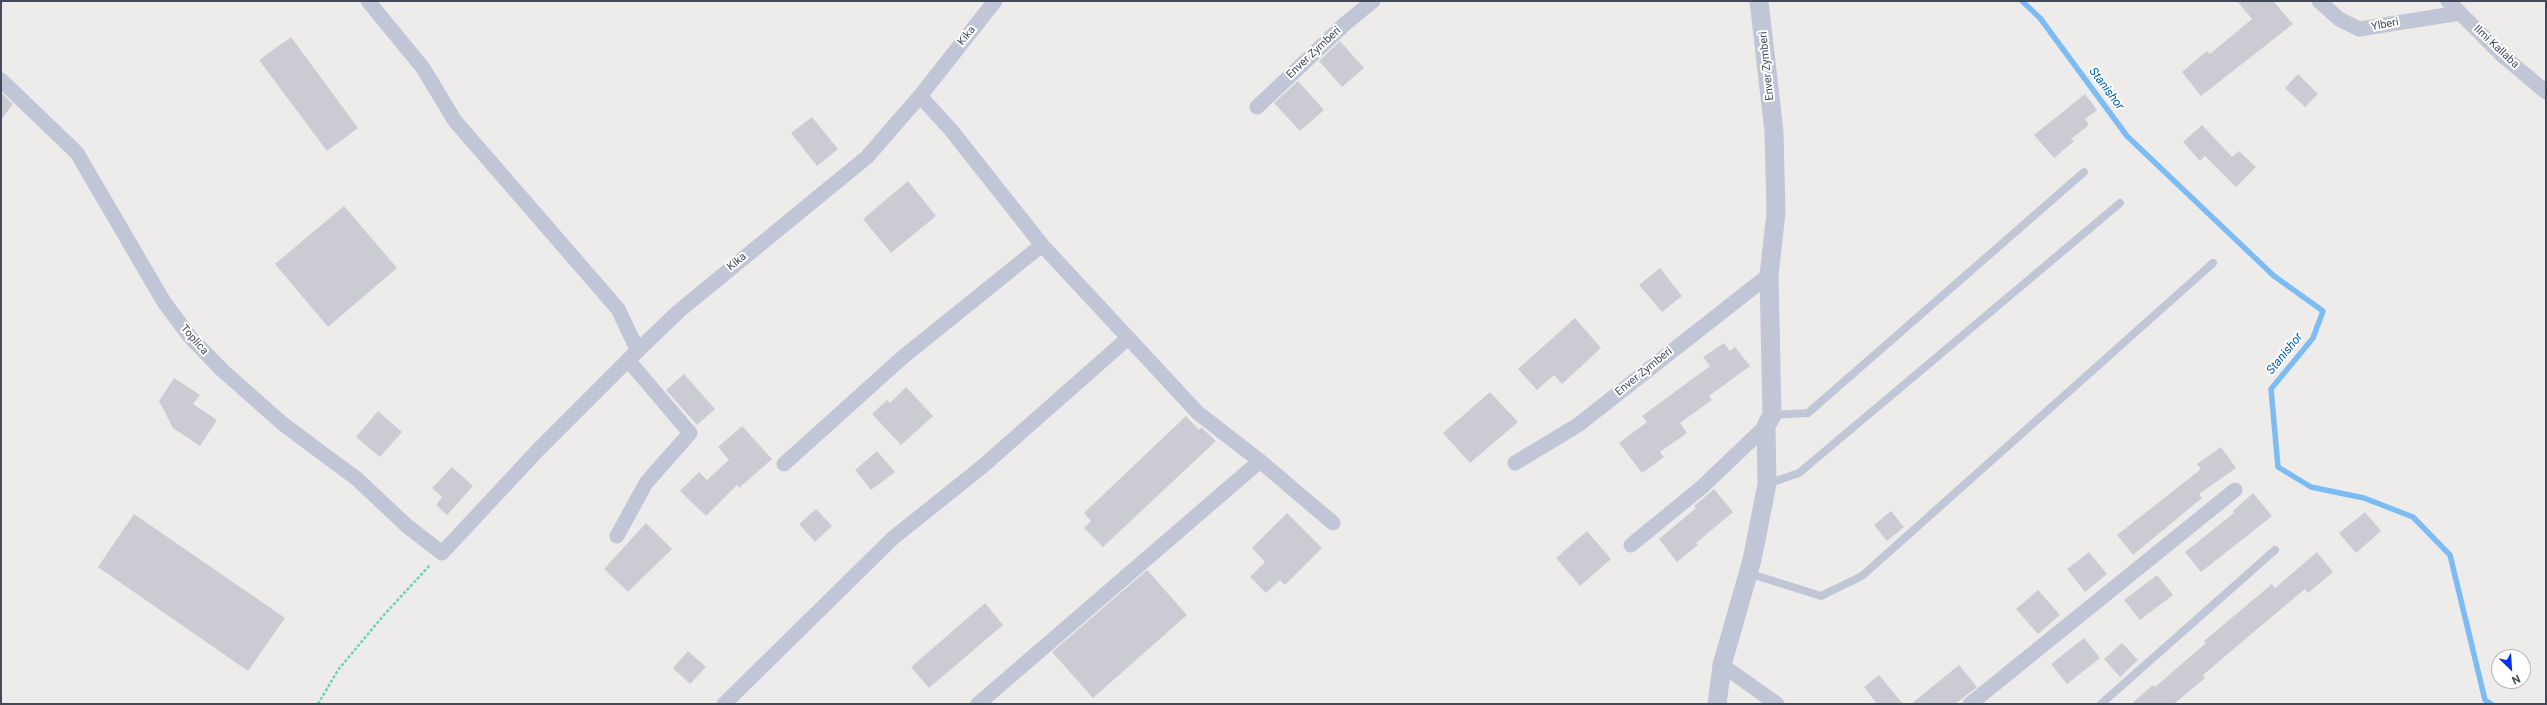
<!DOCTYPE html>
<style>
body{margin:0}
#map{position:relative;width:2547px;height:705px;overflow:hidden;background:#eeeceb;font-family:Roboto,sans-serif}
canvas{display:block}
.frame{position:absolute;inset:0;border:2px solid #42495a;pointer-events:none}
.north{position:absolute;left:2491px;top:649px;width:40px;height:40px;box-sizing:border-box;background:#fff;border:1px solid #b3b6bd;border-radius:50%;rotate:155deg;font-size:11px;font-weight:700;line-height:16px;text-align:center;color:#42495a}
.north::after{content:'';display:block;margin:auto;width:14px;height:18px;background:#0a33ea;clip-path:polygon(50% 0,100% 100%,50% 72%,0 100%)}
</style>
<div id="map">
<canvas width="2547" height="705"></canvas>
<div class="frame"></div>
<div class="north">N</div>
</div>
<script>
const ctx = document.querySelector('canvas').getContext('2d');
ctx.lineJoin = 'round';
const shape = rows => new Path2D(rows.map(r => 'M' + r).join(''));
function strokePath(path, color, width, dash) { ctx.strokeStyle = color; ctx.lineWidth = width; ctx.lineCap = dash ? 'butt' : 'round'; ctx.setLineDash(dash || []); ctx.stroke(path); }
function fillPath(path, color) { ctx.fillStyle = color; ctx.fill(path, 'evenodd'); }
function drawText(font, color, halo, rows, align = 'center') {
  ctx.font = font + ' Roboto,sans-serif'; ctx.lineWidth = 4; ctx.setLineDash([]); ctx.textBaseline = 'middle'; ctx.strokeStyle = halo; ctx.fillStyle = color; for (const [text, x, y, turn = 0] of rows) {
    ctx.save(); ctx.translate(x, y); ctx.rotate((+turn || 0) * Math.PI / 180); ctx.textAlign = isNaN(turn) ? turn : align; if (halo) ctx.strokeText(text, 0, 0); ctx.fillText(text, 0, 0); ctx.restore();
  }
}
const stream = shape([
 [2022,1,2040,18,2127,136,2274,276,2323,311,2313,338,2271,389,2278,467,2311,487,2364,498,2413,517,2450,555,2485,700,2491,704]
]);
const building = shape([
 [2237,1,2273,1,2293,24,2201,96,2182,72,2207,51,2210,54,2252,19],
 [291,37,358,128,327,151,259,60],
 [1340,41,1364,68,1342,87,1319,61],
 [2298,74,2318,94,2305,107,2285,88],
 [1298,81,1324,110,1300,131,1274,103],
 [1,92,13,104,1,120],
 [2085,94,2097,110,2085,119,2089,125,2071,139,2074,141,2054,158,2034,135],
 [812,117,838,149,817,166,791,133],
 [2202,125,2232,157,2239,151,2256,167,2236,187,2205,156,2200,161,2183,142],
 [908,181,936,216,891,253,863,219],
 [344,206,397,268,328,327,275,264],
 [1660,268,1682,296,1662,312,1639,285],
 [1575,318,1601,348,1562,384,1554,375,1537,390,1518,369],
 [1724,343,1730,351,1735,347,1750,366,1709,396,1712,400,1680,423,1687,433,1660,452,1664,457,1642,473,1619,443,1647,422,1642,416,1710,366,1703,357],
 [684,374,715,409,697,425,666,390],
 [174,378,200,395,193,404,217,420,200,446,173,428,159,401],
 [906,387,933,416,901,445,872,414,887,400,890,403],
 [1490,392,1518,422,1470,463,1443,433],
 [378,411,402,432,380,457,356,437],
 [1186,416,1199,430,1201,427,1216,441,1103,547,1084,528,1091,521,1084,513],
 [742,426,772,459,739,488,737,485,706,516,680,491,699,472,707,480,729,460,718,447],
 [2221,447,2236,468,2199,494,2202,498,2133,555,2117,535,2201,469,2197,464],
 [877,451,895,472,871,490,855,470],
 [452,467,473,486,447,515,436,505,442,497,432,488],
 [1714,489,1733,512,1696,543,1698,545,1677,562,1659,539,1696,508,1694,506],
 [2253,493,2272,516,2201,572,2185,552,2234,513,2233,511],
 [816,509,832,526,815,542,799,524],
 [1891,511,1904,527,1887,541,1874,525],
 [2365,512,2381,531,2356,553,2339,533],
 [1287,513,1322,548,1285,585,1280,580,1266,593,1250,577,1265,562,1252,548],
 [134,514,285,618,248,671,98,567],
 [646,523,672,549,628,592,604,569],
 [1587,531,1611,559,1580,586,1556,558],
 [2089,552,2107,574,2085,592,2067,569],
 [2317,552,2333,572,2308,593,2305,589,2262,625,2203,675,2205,678,2174,704,2131,704,2153,685,2155,687,2206,643,2204,641,2272,584,2275,588],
 [1147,570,1187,615,1093,698,1052,652],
 [2157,575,2173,595,2140,620,2124,600],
 [2038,590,2060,615,2038,634,2016,609],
 [985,603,1003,625,929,688,911,667],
 [2084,638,2100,658,2067,684,2051,664],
 [2122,643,2138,660,2120,677,2104,659],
 [688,651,706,667,690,684,673,668],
 [1959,665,1977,687,1955,704,1911,704],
 [1879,675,1903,704,1877,704,1864,687]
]);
const path = shape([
 [318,704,338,670,383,616,430,565]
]);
const service = shape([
 [1772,415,1808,413,2084,172],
 [1767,484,1799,473,2120,203],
 [1748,573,1821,596,1862,576,2213,263],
 [2101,704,2275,550]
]);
const minor = shape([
 [368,1,423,68,455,121,618,309,638,351],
 [2319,1,2339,19,2359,29,2460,13],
 [2448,1,2503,56,2546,92],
 [1,80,77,153,164,302,190,337,222,370,283,424,357,479,407,526,442,553,538,450,628,360],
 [920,96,951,130,1042,245,1198,413,1260,461,1333,523],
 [1257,107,1346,23,1373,1],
 [1515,463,1578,425,1769,275],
 [784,464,903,357,1042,245],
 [617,536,646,483,690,433,628,360,679,311,867,157,920,96,995,1],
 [1631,545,1702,487,1766,426],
 [1722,665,1777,704],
 [724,704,893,538,983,466,1127,339],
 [978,704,1260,461],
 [1970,704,2235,490]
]);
const tertiary = shape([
 [1717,704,1722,665,1752,560,1767,484,1766,426,1772,415,1769,275,1776,213,1774,132,1759,1]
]);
const streetNames = [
 ["Ylberi",2385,25,-11],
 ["Kika",967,36,-51],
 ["Ilmi Kallaba",2496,47,43],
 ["Enver Zymberi",1314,53,-43],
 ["Enver Zymberi",1767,66,-96],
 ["Kika",737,262,-39],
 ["Toplica",194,340,49],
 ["Enver Zymberi",1644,372,-39]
];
const waterNames = [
 ["Stanishor",2106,89,53],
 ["Stanishor",2285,354,-51]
];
strokePath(stream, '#7cbcf3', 5.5);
fillPath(building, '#cbcbd4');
strokePath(path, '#69d2b9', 2.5, [3, 2]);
strokePath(service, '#c0c6d5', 8);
strokePath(minor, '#c0c6d5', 15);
strokePath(tertiary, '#c0c6d5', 19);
drawText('11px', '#42495a', '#fff', streetNames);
drawText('italic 12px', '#005eaf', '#fff', waterNames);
</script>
